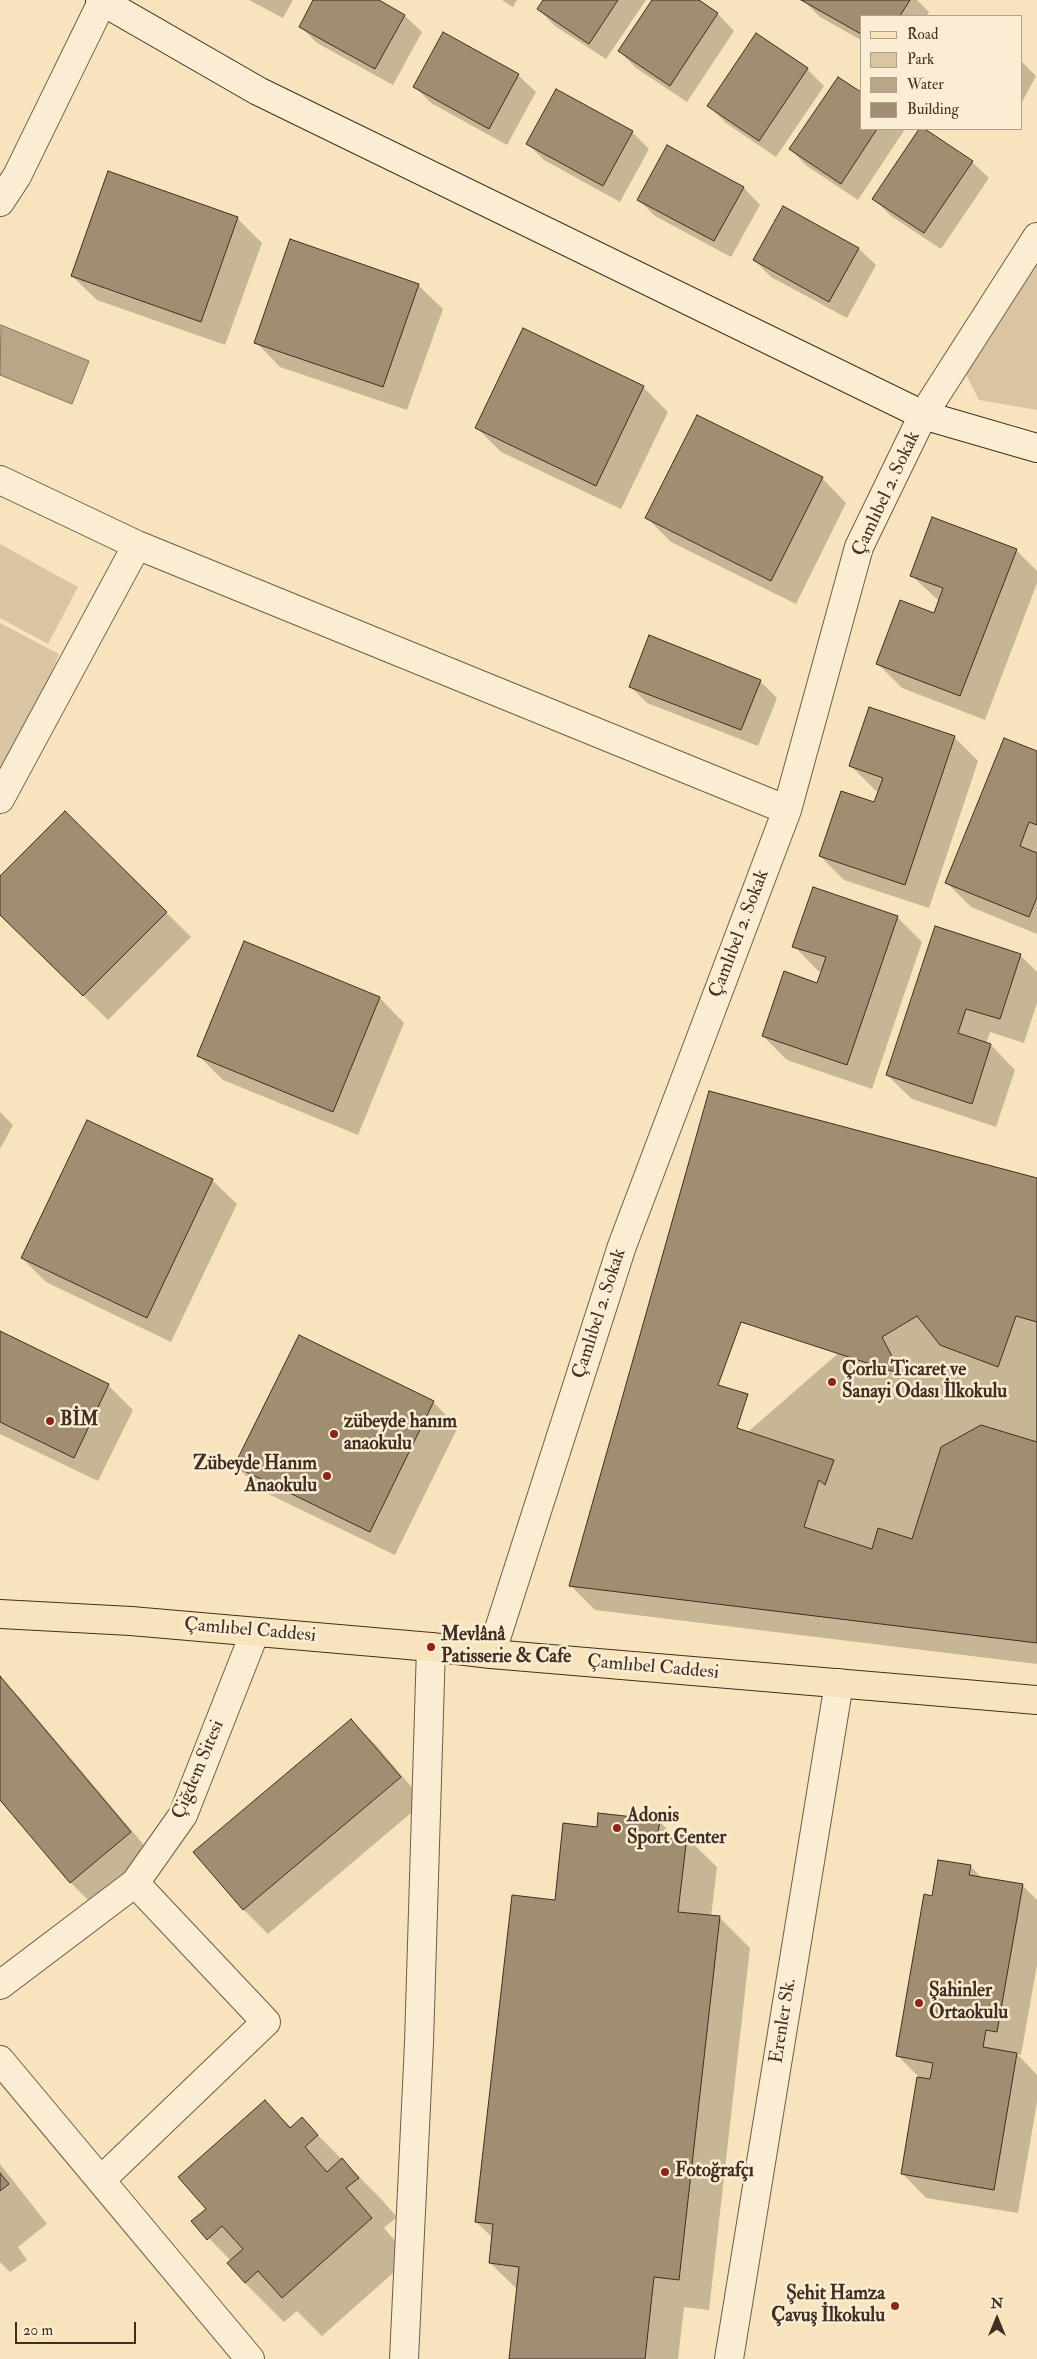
<!DOCTYPE html>
<meta charset="utf-8">
<style>
body{margin:0}
#map{position:relative;width:1037px;height:2359px;overflow:hidden;background:#f8e4bc;font-family:"IM FELL Double Pica",serif}
canvas{display:block}
.legend{position:absolute;left:860px;top:15px;width:162px;height:115px;box-sizing:border-box;background:#faedd3;border:1px solid #b0a18c;margin:0;padding:6px 9px;list-style:none;font-size:15px;color:#402e22}
.legend li{display:flex;align-items:center;gap:10px;height:25px}
.legend b{width:25px;border:1px solid #b0a18c}
.north{position:absolute;left:972px;top:2294px;width:50px;height:50px;-webkit-text-stroke:4px #faedd3;paint-order:stroke;rotate:0deg;font-size:14px;font-weight:700;line-height:20px;text-align:center;color:#402e22}
.north::after{content:'';display:block;margin:auto;width:18px;height:22px;background:#402e22;clip-path:polygon(50% 0,100% 100%,50% 72%,0 100%)}
.scale{position:absolute;left:15px;top:2322px;width:121px;height:22px;box-sizing:border-box;border:2px solid #402e22;border-top:0;padding-left:6px;font-size:15px;line-height:18px;white-space:nowrap;color:#402e22;-webkit-text-stroke:4px #faedd3;paint-order:stroke}
</style>
<div id="map">
<canvas width="1037" height="2359"></canvas>
<ul class="legend">
<li><b style="height:6px;background:#f8e4bc"></b>Road</li>
<li><b style="height:14px;background:#d9c5a2"></b>Park</li>
<li><b style="height:14px;background:#b9a688"></b>Water</li>
<li><b style="height:14px;background:#a08d72"></b>Building</li>
</ul>
<div class="north">N</div>
<div class="scale">20 m</div>
</div>
<script>
const ctx = document.querySelector('canvas').getContext('2d');
ctx.lineJoin = 'round';
function fillPath(path, color) { ctx.fillStyle = color; ctx.fill(path, 'evenodd'); }
const shape = rows => new Path2D(rows.map(r => 'M' + r).join(''));
function strokePath(path, color, width, dash) { ctx.strokeStyle = color; ctx.lineWidth = width; ctx.lineCap = dash ? 'butt' : 'round'; ctx.setLineDash(dash || []); ctx.stroke(path); }
function drawText(font, color, halo, rows, align = 'center') {
  ctx.font = font + ' "IM FELL Double Pica",serif'; ctx.lineWidth = 5; ctx.setLineDash([]); ctx.textBaseline = 'middle'; ctx.strokeStyle = halo; ctx.fillStyle = color; for (const [text, x, y, turn = 0] of rows) {
    ctx.save(); ctx.translate(x, y); ctx.rotate((+turn || 0) * Math.PI / 180); ctx.textAlign = isNaN(turn) ? turn : align; if (halo) ctx.strokeText(text, 0, 0); ctx.fillText(text, 0, 0); ctx.restore();
  }
}
const green = shape([
 [1037,263,1037,410,979,400,966,374],
 [0,544,78,587,48,644,0,618],
 [0,623,59,654,3,792,0,790]
]);
const water = shape([
 [1,325,89,361,72,404,0,375,1,325]
]);
const shadow = shape([
 [249,0,293,0,283,18],
 [315,0,376,0,405,16,422,32,393,85,317,43,300,26],
 [502,0,517,0,513,7],
 [544,0,646,0,606,59,555,26,538,9],
 [653,0,697,0,718,14,734,31,687,102,636,68,619,51],
 [803,0,917,0,929,12,927,16,861,16,861,40,820,17],
 [443,34,519,76,536,92,507,145,431,103,414,86],
 [756,35,807,69,824,86,776,157,726,123,709,106],
 [1021,61,1036,76,1021,104],
 [861,129,905,129,858,200,807,166,790,149],
 [921,129,972,162,989,178,941,249,891,216,874,199],
 [632,132,649,149,620,202,544,160,528,144],
 [668,147,744,188,760,205,731,257,655,216,639,200],
 [237,218,262,243,225,345,97,300,72,276],
 [859,249,876,265,847,318,771,277,754,260],
 [418,285,443,309,407,410,280,367,256,342],
 [524,330,643,387,668,412,621,509,501,452,477,428],
 [822,478,846,503,796,604,671,542,647,518],
 [1016,550,1037,571,1037,583,985,720,902,688,877,663,934,614,939,601,911,575],
 [760,681,777,698,758,746,647,703,630,686],
 [954,737,978,761,929,908,844,880,820,856,875,804,879,792,875,790,851,766],
 [1037,752,1037,934,971,907,947,883],
 [65,812,191,937,108,1020,0,914,0,878],
 [897,917,922,942,872,1089,787,1060,763,1036,818,985,822,972,818,971,794,946],
 [245,943,380,998,404,1023,358,1135,223,1080,198,1055],
 [1020,955,1037,972,1037,1003,1024,1043,990,1032,986,1044,991,1045,1015,1070,996,1127,912,1099,887,1075],
 [0,1112,13,1125,0,1149],
 [212,1180,237,1204,171,1342,46,1282,22,1258],
 [1037,1180,1037,1664,595,1610,571,1586],
 [0,1333,108,1385,133,1410,98,1481,0,1434],
 [433,1402,458,1427,395,1555,260,1490,236,1466],
 [0,1678,20,1698,154,1857,95,1907,71,1883,0,1798],
 [351,1721,376,1745,424,1802,268,1934,243,1909],
 [659,1821,673,1835,686,1837,717,1867,711,1917,720,1918,750,1948,709,2310,684,2307,678,2359,510,2359,518,2290,490,2263,493,2238,476,2222,556,1901,598,1829],
 [970,1866,982,1878,1022,1885,1037,1900,1037,1965,1021,2055,1017,2054,1037,2075,1037,2102,1018,2213,926,2198,902,2173,921,2079,897,2055],
 [265,2102,292,2128,302,2119,381,2199,397,2217,384,2228,410,2258,322,2336,297,2311,284,2322,245,2283,229,2263,231,2261,193,2222,208,2209],
 [0,2164,47,2224,18,2247,27,2260,10,2272,0,2262]
]);
const building = shape([
 [313,0,379,0,405,15,375,69,299,27,313,0],
 [543,0,618,0,589,44,537,9,543,0],
 [652,0,699,0,718,13,670,86,618,51,652,0],
 [801,0,910,0,900,16,861,16,861,34,801,0],
 [443,32,519,74,489,129,413,87,443,32],
 [756,33,808,68,759,141,707,106,756,33],
 [838,77,861,92,861,129,877,129,841,184,789,149,838,77],
 [556,89,633,131,603,186,526,144,556,89],
 [919,129,925,129,973,161,924,233,872,199,919,129],
 [667,145,744,187,714,241,637,200,667,145],
 [108,171,238,217,201,322,71,276,108,171],
 [783,206,859,248,829,302,753,260,783,206],
 [290,239,419,284,383,387,254,343,290,239],
 [523,328,644,386,596,486,475,428,523,328],
 [697,415,823,477,771,581,645,518,697,415],
 [932,517,1017,549,960,696,876,664,900,600,934,613,943,588,910,576,932,517],
 [649,635,761,680,741,730,629,687,649,635],
 [869,707,955,736,905,885,819,856,841,791,874,802,883,778,849,766,869,707],
 [1004,738,1037,751,1037,825,1029,822,1020,846,1037,853,1037,897,1029,917,945,883,1004,738],
 [65,811,167,912,83,996,0,915,0,876,65,811],
 [813,887,898,916,847,1065,762,1036,784,971,817,983,826,957,792,947,813,887],
 [935,926,1021,954,1000,1019,966,1009,958,1033,991,1044,972,1104,886,1075,935,926],
 [244,941,380,997,333,1112,197,1056,244,941],
 [709,1091,1037,1178,1037,1643,569,1586,709,1091],
 [87,1120,213,1179,147,1318,21,1258,87,1120],
 [917,1316,940,1345,998,1367,1016,1316,1037,1322,1037,1442,981,1425,941,1447,912,1539,878,1528,872,1549,804,1527,819,1480,825,1485,834,1460,737,1428,748,1394,718,1385,741,1322,901,1374,882,1337,917,1316],
 [0,1331,109,1384,74,1458,0,1422,0,1331],
 [299,1335,434,1401,370,1532,234,1466,299,1335],
 [0,1676,131,1832,70,1883,0,1800,0,1676],
 [351,1719,401,1777,243,1910,193,1852,351,1719],
 [598,1813,660,1820,658,1832,687,1836,678,1912,720,1916,679,2280,654,2277,645,2359,509,2359,519,2267,489,2263,493,2224,475,2222,512,1895,555,1900,563,1823,597,1827,598,1813],
 [938,1860,971,1865,969,1875,1023,1884,997,2032,986,2030,983,2047,1017,2053,994,2190,901,2174,917,2077,930,2079,933,2063,896,2056,924,1894,932,1896,938,1860],
 [265,2100,290,2128,302,2117,318,2135,305,2147,327,2172,342,2158,359,2178,346,2188,372,2218,282,2298,258,2271,245,2283,227,2263,243,2249,222,2226,207,2240,191,2221,206,2209,178,2177,265,2100],
 [0,2173,9,2184,0,2191,0,2173]
]);
const street = shape([
 [0,202,17,176,102,2],
 [0,480,137,545,787,810],
 [0,799,137,545],
 [491,1654,622,1246,787,810,859,547,923,415,1037,237],
 [0,1985,135,1883,183,1815,255,1632],
 [0,2060,250,2359],
 [101,2180,266,2022,135,1883],
 [404,2359,419,2043,431,1647],
 [729,2359,839,1683]
]);
const secondary = shape([
 [100,0,258,91,923,415,1037,448]
]);
const primary = shape([
 [0,1614,131,1621,431,1647,491,1654,1037,1700]
]);
const markers = [
 [832,1382,5,"#8f2418"],
 [50,1421,5,"#8f2418"],
 [334,1434,5,"#8f2418"],
 [327,1476,5,"#8f2418"],
 [431,1647,5,"#8f2418"],
 [617,1828,5,"#8f2418"],
 [919,2003,5,"#8f2418"],
 [665,2172,5,"#8f2418"],
 [895,2306,5,"#8f2418"]
];
const streetNames = [
 ["Çamlıbel 2. Sokak",887,494,-65],
 ["Çamlıbel 2. Sokak",740,934,-69],
 ["Çamlıbel 2. Sokak",600,1314,-72],
 ["Çamlıbel Caddesi",250,1631,5],
 ["Çamlıbel Caddesi",653,1668,5],
 ["Çiğdem Sitesi",199,1770,-67],
 ["Erenler Sk.",784,2021,-81]
];
const poiNames = [
 ["Çorlu Ticaret ve",842,1371],
 ["Sanayi Odası İlkokulu",842,1393],
 ["BİM",60,1421],
 ["zübeyde hanım",344,1423],
 ["anaokulu",344,1445],
 ["Zübeyde Hanım",317,1465,"right"],
 ["Anaokulu",317,1487,"right"],
 ["Mevlânâ",441,1636],
 ["Patisserie & Cafe",441,1658],
 ["Adonis",627,1817],
 ["Sport Center",627,1839],
 ["Şahinler",929,1992],
 ["Ortaokulu",929,2014],
 ["Fotoğrafçı",675,2172],
 ["Şehit Hamza",885,2295,"right"],
 ["Çavuş İlkokulu",885,2317,"right"]
];
fillPath(green, '#d9c5a2');
fillPath(water, '#b9a688');
strokePath(water, '#89765f', 1);
fillPath(shadow, '#0003');
fillPath(building, '#a08d72');
strokePath(building, '#402e22', 1);
strokePath(street, '#6e5c48', 30);
strokePath(secondary, '#402e22', 30);
strokePath(primary, '#402e22', 30);
strokePath(street, '#faedd3', 28);
strokePath(secondary, '#faedd3', 28);
strokePath(primary, '#f8e4bc', 28);
for (const [x, y, r, color] of markers) { const dot = new Path2D(); dot.arc(x, y, r, 0, 2 * Math.PI); ctx.fillStyle = color; ctx.fill(dot); strokePath(dot, '#faedd3', 2); }
drawText('19px', '#402e22', '#faedd3', streetNames);
drawText('bold 19px', '#402e22', '#faedd3', poiNames, 'left');
</script>
